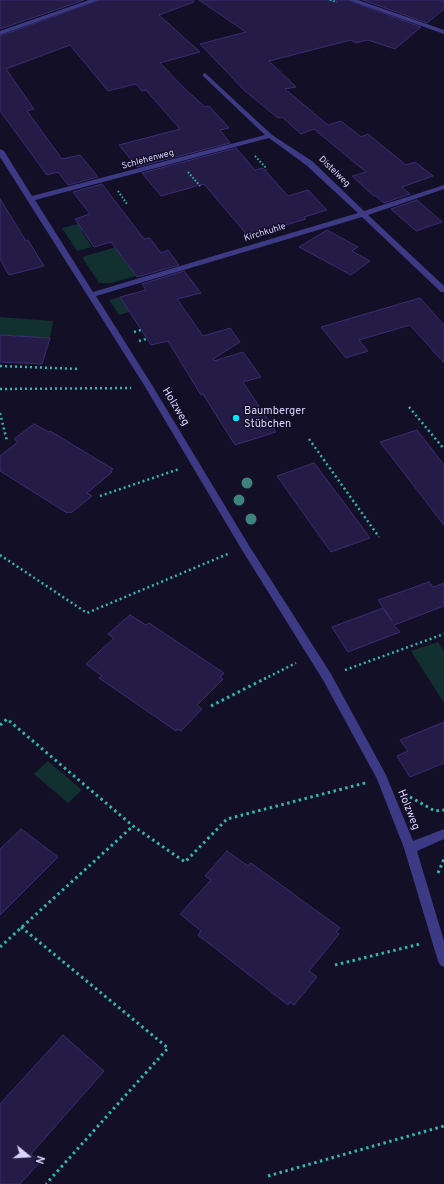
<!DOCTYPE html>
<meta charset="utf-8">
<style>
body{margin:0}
#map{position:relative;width:444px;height:1184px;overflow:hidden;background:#130f26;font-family:Overpass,sans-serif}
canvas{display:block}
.north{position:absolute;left:8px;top:1136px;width:40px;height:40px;-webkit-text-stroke:3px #130f26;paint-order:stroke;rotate:108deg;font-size:11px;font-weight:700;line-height:16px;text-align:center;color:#d9d4ff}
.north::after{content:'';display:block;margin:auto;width:14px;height:18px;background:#d9d4ff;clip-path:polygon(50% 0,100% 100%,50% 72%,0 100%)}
</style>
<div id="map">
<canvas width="444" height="1184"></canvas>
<div class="north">N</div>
</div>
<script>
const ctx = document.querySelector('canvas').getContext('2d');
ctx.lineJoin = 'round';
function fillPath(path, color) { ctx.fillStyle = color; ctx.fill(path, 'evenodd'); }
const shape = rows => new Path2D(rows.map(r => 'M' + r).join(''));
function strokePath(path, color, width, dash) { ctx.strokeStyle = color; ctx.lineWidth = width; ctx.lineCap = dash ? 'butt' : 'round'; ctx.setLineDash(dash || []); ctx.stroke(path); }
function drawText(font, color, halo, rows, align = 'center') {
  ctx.font = font + ' Overpass,sans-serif'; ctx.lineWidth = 3; ctx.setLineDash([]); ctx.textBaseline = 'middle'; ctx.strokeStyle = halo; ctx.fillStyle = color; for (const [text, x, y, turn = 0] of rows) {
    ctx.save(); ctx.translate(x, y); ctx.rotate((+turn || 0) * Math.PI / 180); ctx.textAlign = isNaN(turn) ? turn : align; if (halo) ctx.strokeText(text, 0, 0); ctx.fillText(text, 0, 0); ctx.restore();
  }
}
const green = shape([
 [100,218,104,224,81,230,92,247,77,251,62,228],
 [140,240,141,250,121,256,131,269,137,267,142,274,112,283,99,283,82,257],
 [120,297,129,312,119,315,109,300],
 [0,317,53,321,50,338,0,335],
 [438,642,444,651,444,703,411,651],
 [48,761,82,790,68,803,34,774]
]);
const building = shape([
 [0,0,84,0,0,29,0,0],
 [99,0,193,0,194,2,159,15,200,52,160,63,184,88,205,107,209,106,229,128,220,130,230,143,137,167,119,145,180,129,146,90,142,91,136,84,108,91,70,45,6,69,34,109,27,111,62,159,80,155,98,177,68,185,58,172,47,175,0,111,0,36,99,0],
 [199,0,348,0,421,27,395,49,368,40,355,43,351,40,269,61,296,87,285,89,328,125,341,121,361,137,368,134,406,165,415,162,433,176,402,187,410,194,384,203,376,196,374,196,352,176,366,172,314,129,301,134,282,117,278,118,245,91,200,44,246,32,199,0],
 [363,0,444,0,444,9,427,23,363,0],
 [236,148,255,170,263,168,288,196,308,190,327,210,304,217,306,219,248,236,204,184,161,196,142,173,236,148],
 [102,184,144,239,150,238,161,253,168,250,179,265,137,277,111,242,94,247,75,219,90,214,73,192,102,184],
 [0,199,26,241,28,240,44,266,9,275,0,259,0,199],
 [417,200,442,222,416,231,391,209,417,200],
 [327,230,358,247,352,251,370,261,351,275,299,247,327,230],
 [184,271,201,293,177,299,203,336,230,328,240,342,213,359,214,361,243,352,261,377,243,382,276,432,235,445,203,394,201,395,168,341,151,345,120,297,146,290,142,284,184,271],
 [420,298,444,325,444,363,410,325,359,340,368,351,346,358,321,327,420,298],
 [0,335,50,338,42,364,0,362,0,335],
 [34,424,49,432,50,431,113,469,110,471,112,472,87,493,92,496,71,513,68,512,67,513,0,471,0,456,18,442,14,439,34,424],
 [417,430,444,465,444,525,380,442,417,430],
 [314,463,342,500,370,538,331,552,277,476,314,463],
 [429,582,433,587,444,583,444,606,394,625,400,632,348,652,332,627,383,608,392,621,378,600,429,582],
 [130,615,146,625,149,623,224,673,220,677,223,679,197,705,202,709,181,731,177,729,176,731,99,678,102,676,86,664,114,638,108,634,130,615],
 [444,722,444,763,410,777,397,756,408,751,400,740,444,722],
 [21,829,58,857,0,915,0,849,21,829],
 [227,851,248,866,251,863,340,928,336,932,339,934,309,971,317,977,294,1005,290,1002,288,1005,198,935,201,931,180,914,211,880,205,876,227,851],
 [63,1035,104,1071,31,1154,40,1162,20,1184,0,1184,0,1104,63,1035]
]);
const pathFar2 = shape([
 [330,0,337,2],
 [255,156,267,169],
 [188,172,200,186],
 [118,191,127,204]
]);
const pathFar1 = shape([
 [134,332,141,330],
 [139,341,146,339],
 [0,366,80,369],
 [0,389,131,388],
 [409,407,444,449],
 [0,413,7,441],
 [309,439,379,537],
 [100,496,179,469],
 [0,555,87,613,230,553],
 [345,670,444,634],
 [264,679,296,663]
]);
const path = shape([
 [211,706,266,678],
 [0,725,7,719,133,826,185,862,227,819,365,783],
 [410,797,435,811,444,810],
 [438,873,444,859],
 [21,927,168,1048,46,1184],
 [0,947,133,826],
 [335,965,420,944],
 [268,1176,444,1126]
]);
const minor = shape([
 [89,0,98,0,0,35,0,31,89,0],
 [205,73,272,135,312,161,364,211,444,185,444,189,368,215,444,286,444,292,441,292,362,217,96,296,152,385,248,544,331,674,386,775,413,841,444,829,444,839,417,851,444,941,444,967,440,965,438,961,404,848,377,779,323,680,242,550,144,385,0,157,0,149,4,151,32,196,265,135,203,76,203,74,205,73],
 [269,138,306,165,358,213,93,292,35,200,269,138]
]);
const tertiary = shape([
 [349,0,358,0,444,30,444,34,349,0]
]);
const trees = [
 [247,483],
 [239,500],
 [251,519]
];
const markers = [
 [236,418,4,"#00e5ff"]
];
const farStreetnames = [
 ["Schlehenweg",148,160,-15],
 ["Distelweg",334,172,44],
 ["Kirchkuhle",265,233,-17]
];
const streetNames = [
 ["Holzweg",175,407,59],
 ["Holzweg",408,810,68]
];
const poiNames = [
 ["Baumberger",244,412],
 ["Stübchen",244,425]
];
fillPath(green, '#12302f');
fillPath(building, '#241b47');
strokePath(building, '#3b2d73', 1);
strokePath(pathFar2, '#2fb8b0', 2, [1.5, 2]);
strokePath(pathFar1, '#2fb8b0', 2.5, [2, 3]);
strokePath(path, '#2fb8b0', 3, [2.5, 3.5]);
fillPath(minor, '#3d3a85');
fillPath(tertiary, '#3d3a85');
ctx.fillStyle = '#3d827b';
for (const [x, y] of trees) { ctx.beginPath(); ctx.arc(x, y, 5.5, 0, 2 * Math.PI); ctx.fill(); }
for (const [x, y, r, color] of markers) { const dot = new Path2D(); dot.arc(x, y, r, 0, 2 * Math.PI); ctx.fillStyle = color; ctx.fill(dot); strokePath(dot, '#130f26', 1.5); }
drawText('9px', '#d9d4ff', '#130f26', farStreetnames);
drawText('11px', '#d9d4ff', '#130f26', streetNames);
drawText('11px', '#d9d4ff', '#130f26', poiNames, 'left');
</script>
